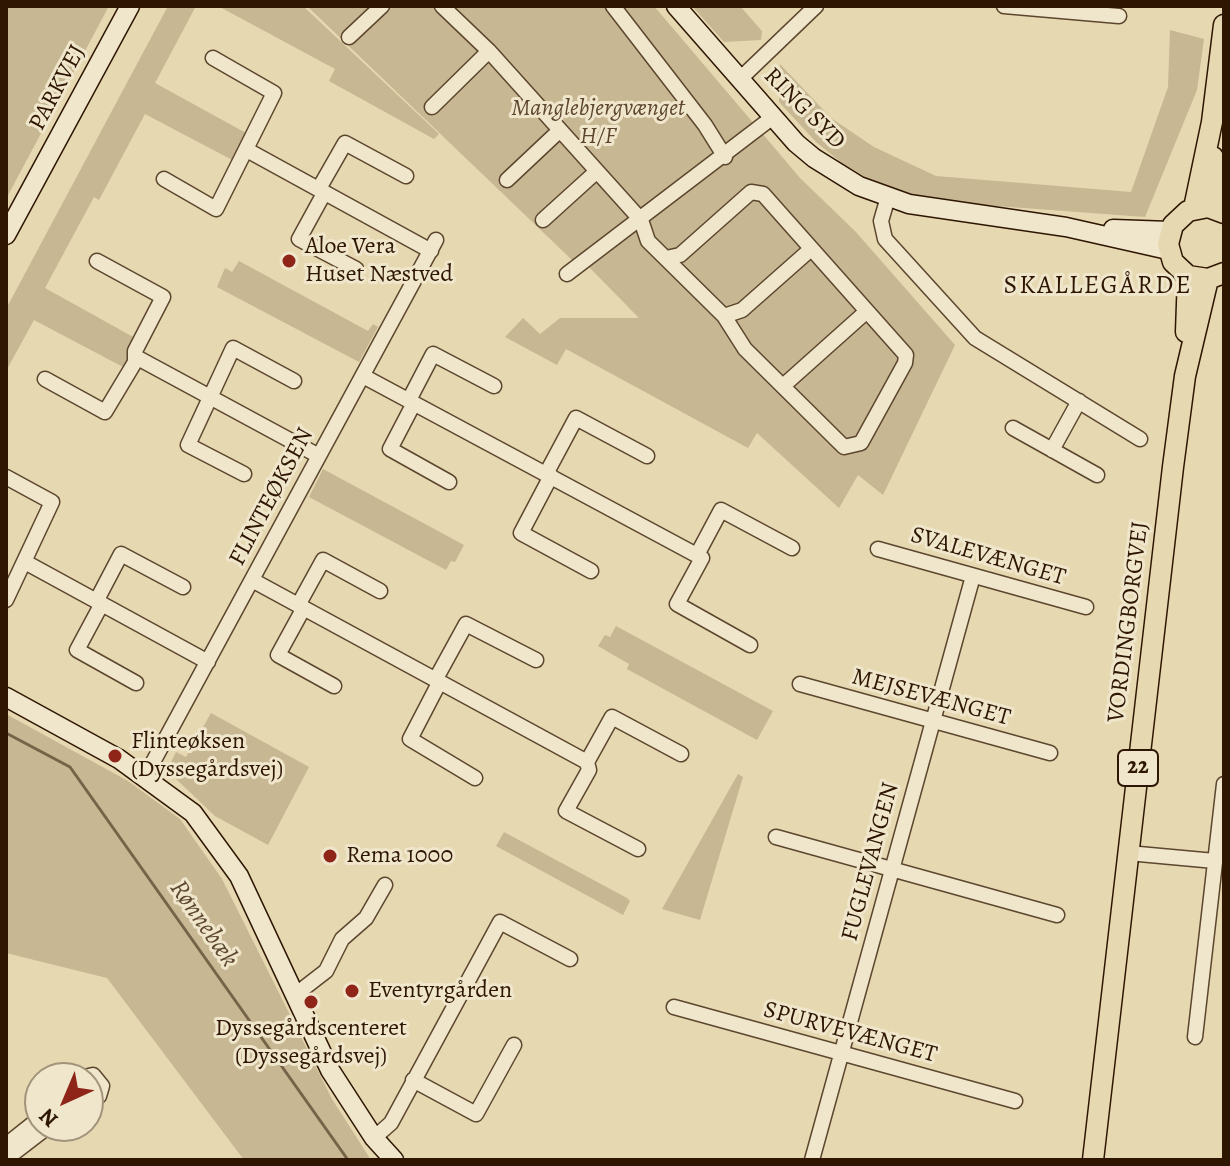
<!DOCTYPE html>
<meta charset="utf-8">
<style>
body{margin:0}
#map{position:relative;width:1230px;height:1166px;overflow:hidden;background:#e6d8b0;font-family:Alegreya,serif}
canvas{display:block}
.frame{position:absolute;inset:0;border:8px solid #2e1602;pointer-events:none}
.north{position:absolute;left:24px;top:1062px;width:80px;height:80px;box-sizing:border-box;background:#efe6cc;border:2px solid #a2937b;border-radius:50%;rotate:224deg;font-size:22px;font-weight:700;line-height:32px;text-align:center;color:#2e1602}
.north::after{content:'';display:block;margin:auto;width:28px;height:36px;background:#8f2418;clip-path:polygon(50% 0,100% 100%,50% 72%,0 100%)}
</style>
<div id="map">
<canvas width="1230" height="1166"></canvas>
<div class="frame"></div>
<div class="north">N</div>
</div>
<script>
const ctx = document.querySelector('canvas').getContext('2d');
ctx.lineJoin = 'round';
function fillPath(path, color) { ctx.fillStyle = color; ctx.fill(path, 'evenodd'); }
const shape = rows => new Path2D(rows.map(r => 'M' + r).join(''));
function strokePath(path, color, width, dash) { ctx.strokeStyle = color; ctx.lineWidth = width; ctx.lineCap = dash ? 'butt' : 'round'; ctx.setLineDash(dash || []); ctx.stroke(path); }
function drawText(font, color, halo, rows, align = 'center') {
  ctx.font = font + ' Alegreya,serif'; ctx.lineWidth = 6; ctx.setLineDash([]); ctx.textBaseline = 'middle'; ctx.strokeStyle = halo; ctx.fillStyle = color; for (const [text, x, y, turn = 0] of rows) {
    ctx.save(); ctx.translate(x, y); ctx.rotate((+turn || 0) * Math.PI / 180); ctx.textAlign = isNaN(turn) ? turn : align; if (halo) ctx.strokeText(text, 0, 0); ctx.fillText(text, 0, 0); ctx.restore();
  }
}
const green = shape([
 [6,6,109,6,6,199],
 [168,6,196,6,155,83,246,133,237,148,236,162,145,114,99,200,94,197,45,288,135,338,125,368,34,320,6,371,6,309],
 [218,6,303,6,439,134,434,139,329,81,335,69],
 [307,6,654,6,800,178,855,231,955,345,883,495,858,475,839,508,757,433,748,448,566,349,557,365,505,337,523,318,540,334,560,318,639,318,589,267,572,260],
 [692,6,740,6,762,31,761,40,724,42],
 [1170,30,1204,39,1197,90,1145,217,942,202,905,193,870,180,842,163,816,142,779,102,780,64,831,118,874,147,936,176,1131,192,1168,87],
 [239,261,368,331,373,324,378,327,359,362,217,287,225,268,232,272],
 [323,469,464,545,455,562,451,561,446,570,309,497],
 [616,626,773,711,757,740,627,669,629,664,598,646,605,635,610,637],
 [211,713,309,767,268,845,215,816,176,779,170,764,176,752,186,757],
 [6,714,128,781,180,819,222,879,332,1099,371,1160,244,1160,107,978,6,953],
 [738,774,743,777,700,920,662,909],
 [504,832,627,898,630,901,623,915,496,846]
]);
const stream = shape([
 [6,733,70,767,348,1160]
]);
const street = shape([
 [442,6,489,51,641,220,648,241,724,316,745,349,844,447,861,443,905,363,906,355,763,194,751,192,680,255,666,258],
 [613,6,705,125,725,157],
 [1004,6,1119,16],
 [349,37,382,6],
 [740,79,816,6],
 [432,107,489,51],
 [247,150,431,251],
 [164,179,216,209,274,93,213,58],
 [507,180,558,132],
 [888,197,881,221,885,239,975,338,1140,439],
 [543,220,596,172],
 [356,269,299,239,322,197,321,185,345,143,406,176],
 [567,274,773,117],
 [724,316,742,310,811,249],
 [136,357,319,456],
 [363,376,702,558,677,604,750,645],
 [45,379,105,412,135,362,135,351,163,297,97,261],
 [783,386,867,311],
 [409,400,433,354,494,386],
 [414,403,390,449,449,482],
 [1013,428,1097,475],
 [1052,450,1079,401],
 [244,474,188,445,233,348,294,381],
 [546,474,576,418,647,456],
 [551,476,521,533,591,571],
 [6,477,52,502,6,600],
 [878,549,1086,607],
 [697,555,721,510,792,548],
 [25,562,208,662],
 [252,580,587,762,589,770,566,811,638,849],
 [136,683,77,650,99,609,99,596,121,554,183,587],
 [800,684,1050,753],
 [334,686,278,655,301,613,301,600,323,560,380,591],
 [587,762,612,717,681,754],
 [146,775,436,240],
 [475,778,410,739,437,687,438,675,466,624,536,660],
 [776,837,1057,915],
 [1128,853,1215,861],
 [295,995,326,971,342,939,366,918,385,885],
 [674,1007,1015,1101],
 [1195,1037,1224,784],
 [81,1078,93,1075,102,1086,99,1096,88,1105],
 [413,1080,476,1114,514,1045],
 [374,1138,391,1123,500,922,570,959],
 [6,1145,40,1118],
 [6,1159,49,1126],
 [812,1160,973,576]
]);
const secondary = shape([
 [676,6,796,143,814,158,859,186,909,204,1066,227,1168,250],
 [1113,229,1170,231],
 [6,235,130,6],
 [6,697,119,759,193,813,239,876,330,1070,374,1138,394,1160]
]);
const primary = shape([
 [1213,157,1215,209],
 [1194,208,1212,122,1224,25],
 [1224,213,1208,207,1188,211,1173,225,1168,244,1173,262,1188,276,1208,279,1224,273],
 [1186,332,1188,276],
 [1093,1160,1173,467,1185,376,1208,279]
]);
const markers = [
 [289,261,8,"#8f2418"],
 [115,756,8,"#8f2418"],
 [330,856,8,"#8f2418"],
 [352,991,8,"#8f2418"],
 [311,1002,8,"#8f2418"]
];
const shields = [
 [1138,768,40]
];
const shieldNames = [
 ["22",1138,768]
];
const streetNames = [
 ["PARKVEJ",58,88,-62],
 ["RING SYD",804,109,45],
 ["FLINTEØKSEN",272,497,-62],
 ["SVALEVÆNGET",988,557,16],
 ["VORDINGBORGVEJ",1129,622,-83],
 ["MEJSEVÆNGET",931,698,15],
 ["FUGLEVANGEN",871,862,-75],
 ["SPURVEVÆNGET",850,1033,15]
];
const parkNames = [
 ["Manglebjergvænget",598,109],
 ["H/F",598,137]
];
const poiNames = [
 ["Aloe Vera",305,247],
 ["Huset Næstved",305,275],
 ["Flinteøksen",131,742],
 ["(Dyssegårdsvej)",131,770],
 ["Rema 1000",346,856],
 ["Eventyrgården",368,991],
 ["Dyssegårdscenteret",311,1029,"center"],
 ["(Dyssegårdsvej)",311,1057,"center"]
];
const neighbourhoodNames = [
 ["SKALLEGÅRDE",1098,287]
];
const waterNames = [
 ["Rønnebæk",203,924,55]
];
fillPath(green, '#c7b792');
strokePath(stream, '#776347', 3);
strokePath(street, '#5c462e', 17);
strokePath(secondary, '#2e1602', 21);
strokePath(primary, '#2e1602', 23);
strokePath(street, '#efe6cc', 14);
strokePath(secondary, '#efe6cc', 18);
strokePath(primary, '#e6d8b0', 20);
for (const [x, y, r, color] of markers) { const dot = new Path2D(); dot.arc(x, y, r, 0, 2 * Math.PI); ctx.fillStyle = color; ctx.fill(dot); strokePath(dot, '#efe6cc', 3); }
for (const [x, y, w] of shields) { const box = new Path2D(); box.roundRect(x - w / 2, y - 18, w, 36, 6); ctx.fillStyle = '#efe6cc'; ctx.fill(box); strokePath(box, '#2e1602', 2); }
drawText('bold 22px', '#2e1602', null, shieldNames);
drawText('24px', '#2e1602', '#efe6cc', streetNames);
drawText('italic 24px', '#5c462d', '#efe6cc', parkNames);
drawText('24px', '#2e1602', '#efe6cc', poiNames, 'left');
ctx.letterSpacing = '2px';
drawText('26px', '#2e1602', '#efe6cc', neighbourhoodNames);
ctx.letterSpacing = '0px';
drawText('italic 26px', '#5e4930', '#efe6cc', waterNames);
</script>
